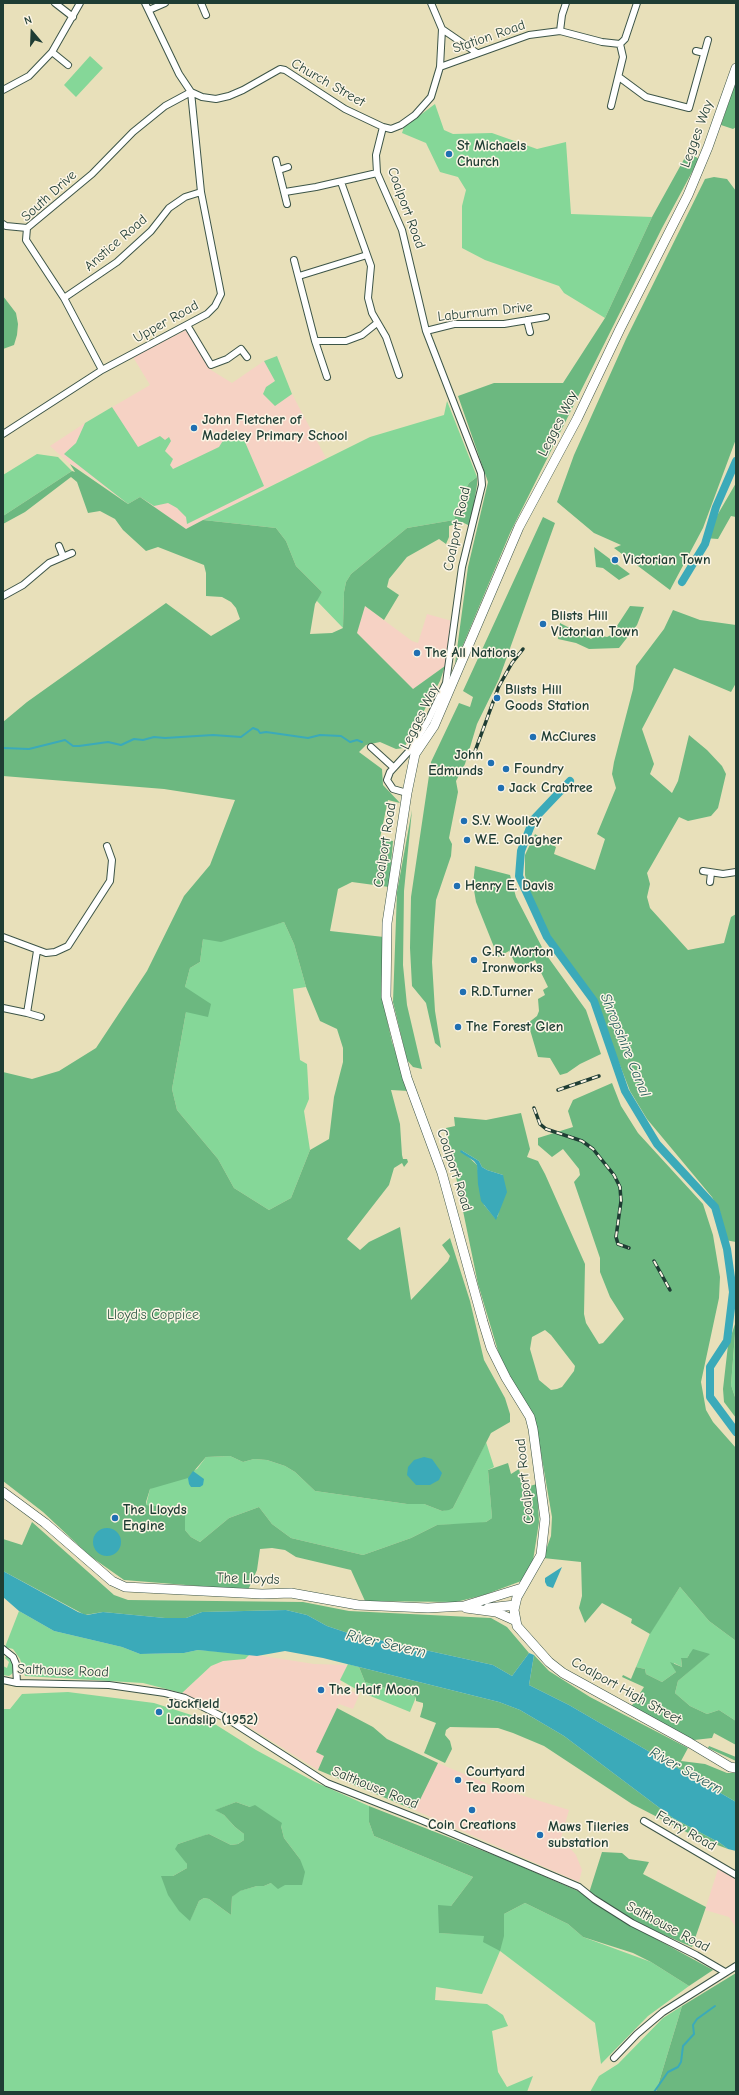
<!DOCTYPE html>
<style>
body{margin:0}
#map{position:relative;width:739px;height:2095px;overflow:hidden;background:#e8e0ba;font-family:"Comic Neue",sans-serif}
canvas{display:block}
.frame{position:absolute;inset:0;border:4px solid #1f3d34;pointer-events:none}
.north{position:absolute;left:12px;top:12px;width:40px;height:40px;-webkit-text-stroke:3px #fcf5e5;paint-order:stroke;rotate:341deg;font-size:11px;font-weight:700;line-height:16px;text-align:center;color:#1f3d34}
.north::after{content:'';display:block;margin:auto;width:14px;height:18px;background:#1f3d34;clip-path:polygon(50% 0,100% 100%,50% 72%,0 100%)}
</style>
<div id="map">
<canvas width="739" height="2095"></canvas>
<div class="frame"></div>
<div class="north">N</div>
</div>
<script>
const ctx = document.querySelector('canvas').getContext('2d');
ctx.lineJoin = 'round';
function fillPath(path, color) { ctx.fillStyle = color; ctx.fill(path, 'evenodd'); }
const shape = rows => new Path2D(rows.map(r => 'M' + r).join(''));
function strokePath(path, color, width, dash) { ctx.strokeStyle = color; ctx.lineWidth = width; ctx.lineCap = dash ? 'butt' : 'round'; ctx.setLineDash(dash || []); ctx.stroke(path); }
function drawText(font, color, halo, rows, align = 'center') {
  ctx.font = font + ' "Comic Neue",sans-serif'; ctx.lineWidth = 3; ctx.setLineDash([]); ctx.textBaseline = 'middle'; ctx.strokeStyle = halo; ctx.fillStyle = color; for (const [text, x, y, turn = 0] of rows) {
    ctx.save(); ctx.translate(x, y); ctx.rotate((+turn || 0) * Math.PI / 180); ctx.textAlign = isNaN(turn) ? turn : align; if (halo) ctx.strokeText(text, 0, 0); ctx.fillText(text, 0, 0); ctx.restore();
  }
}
const built = shape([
 [186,330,211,370,232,383,264,361,277,356,292,394,326,458,186,529,140,497,128,504,82,470,70,464,50,446,85,423,150,385,133,357],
 [365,606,412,641,418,643,427,614,452,621,445,666,413,689,357,633],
 [250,1654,314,1664,347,1665,340,1685,359,1695,353,1709,339,1704,316,1752,324,1756,318,1770,227,1713,182,1693,211,1666,223,1661,245,1659],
 [438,1763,495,1787,569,1810,561,1838,576,1855,582,1870,579,1882,412,1809,417,1806],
 [718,1869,736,1879,736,1928,729,1917,705,1910]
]);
const green = shape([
 [90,56,103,68,76,97,64,85],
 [435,104,444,130,453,134,492,133,537,149,566,142,571,214,652,217,605,318,564,293,559,286,485,260,462,248,462,206,466,190,458,177,440,172,426,143,402,133,404,127],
 [277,356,292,394,275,406,263,394,266,387,275,381,264,361],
 [447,401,477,477,469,483,460,500,454,520,407,528,351,574,346,582,344,592,343,628,316,600,322,592,296,566,286,541,276,528,203,520,370,437,444,415],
 [112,407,138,447,160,436,165,440,169,437,171,441,165,451,173,459,170,465,173,469,219,447,229,431,245,442,264,486,187,524,186,517,177,508,168,503,154,506,140,497,128,504,64,454,76,443,85,423],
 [37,454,58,457,72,471,3,516,3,475],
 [284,922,294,944,306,987,293,989,300,1060,307,1064,309,1099,304,1111,310,1150,291,1198,269,1210,234,1188,218,1159,177,1110,172,1089,186,1012,185,987,190,968,200,962,203,939,254,930],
 [736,1322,736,1400,731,1385],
 [486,1442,494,1467,488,1470,492,1518,486,1522,476,1524,437,1525,411,1538,363,1555,291,1538,272,1524,259,1507,229,1518,200,1542,191,1537,165,1507,146,1505,150,1489,153,1487,197,1469,206,1457,230,1456,243,1462,254,1459,267,1460,285,1466,295,1472,315,1491,407,1504,424,1504,442,1511,453,1508],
 [680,1587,709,1621,736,1641,736,1721,719,1710,707,1714,690,1706,675,1693,678,1681,709,1654,689,1655,687,1658,681,1659,682,1667,674,1663,676,1672,662,1682,646,1674,645,1669,636,1667,651,1631],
 [19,1611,54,1631,122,1647,140,1654,184,1653,198,1650,250,1654,245,1659,223,1661,211,1666,182,1693,143,1683,25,1676,20,1659,13,1649,5,1647],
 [7,1655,12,1661,14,1667,13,1673,9,1676,3,1675,3,1666,7,1668,9,1662,5,1658],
 [348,1664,359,1667,365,1682,416,1697,410,1712,363,1693,340,1680],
 [68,1692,154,1703,210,1721,256,1750,315,1782,369,1806,369,1822,374,1836,473,1877,451,1906,439,1933,504,1936,504,1914,525,1903,568,1924,583,1937,651,1962,689,1986,648,2016,601,2064,595,2023,500,1951,482,1994,436,1987,435,2000,487,2004,503,2015,508,2026,492,2031,498,2072,507,2087,533,2076,527,2092,3,2092,3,1709,10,1709,22,1694],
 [236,1802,250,1807,281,1826,284,1838,300,1859,302,1885,284,1885,271,1883,264,1886,257,1886,239,1891,232,1897,231,1915,209,1899,204,1898,199,1901,190,1920,162,1876,173,1876,187,1868,187,1864,178,1844,209,1834,231,1845,238,1844,244,1840,244,1834,235,1827,224,1815,216,1810],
 [682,2006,656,2092,590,2092,599,2076,618,2064,663,2018]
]);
const forest = shape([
 [736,81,736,127,733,129,721,125],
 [688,152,699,159,662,228,510,533,455,664,468,567,488,482,458,396,494,383,563,383,605,318,652,217],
 [714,177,727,179,736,191,736,439,703,528,670,590,614,548,621,545,594,533,557,502,574,455,626,339,705,179],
 [3,296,16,313,18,324,17,335,14,345,3,349],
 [70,464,128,504,140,497,186,529,203,520,276,528,286,541,296,566,322,592,315,604,310,634,332,633,343,628,344,592,346,582,351,574,407,528,454,520,460,500,469,483,477,477,477,485,470,526,462,522,449,526,449,537,446,544,439,539,407,557,389,579,387,587,399,595,384,620,365,606,357,633,413,689,445,666,440,681,404,748,396,749,380,742,366,745,359,752,382,769,383,785,400,803,388,800,380,838,393,841,389,887,352,882,338,889,330,931,384,937,381,993,392,1042,409,1091,391,1090,400,1124,402,1155,403,1159,407,1159,408,1162,404,1167,402,1163,394,1168,389,1185,347,1239,360,1250,369,1242,400,1227,411,1300,448,1261,450,1256,442,1245,450,1238,470,1301,484,1360,505,1398,510,1414,510,1422,491,1433,453,1508,449,1510,442,1511,424,1504,407,1504,315,1491,295,1472,285,1466,267,1460,254,1459,243,1462,230,1456,206,1457,188,1478,150,1489,146,1502,146,1505,165,1507,185,1513,185,1530,191,1537,200,1542,229,1518,259,1507,272,1524,291,1538,363,1555,411,1538,437,1525,486,1522,492,1518,488,1470,508,1463,511,1474,519,1469,522,1482,524,1482,526,1487,537,1484,539,1522,532,1567,524,1580,484,1595,456,1602,365,1601,351,1570,296,1557,285,1550,272,1548,260,1549,257,1570,248,1590,124,1580,90,1556,43,1512,3,1481,3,1072,32,1079,59,1071,96,1048,147,971,184,896,210,865,235,800,164,789,3,776,3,722,27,702,166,603,211,636,240,619,236,608,231,602,222,597,206,596,206,573,204,565,158,547,146,551,123,530,115,519,100,511,88,513,77,482,71,477,25,512,3,524,3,516,72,471,75,472],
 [284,922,294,944,306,987,320,1021,337,1029,343,1048,343,1062,334,1097,329,1139,310,1150,291,1198,269,1210,234,1188,218,1159,177,1110,172,1089,186,1012,208,1017,211,1004,185,987,190,968,200,962,203,939,221,942],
 [736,483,736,517,731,516,718,539,704,538],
 [543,517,555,523,499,679,477,724,465,764,456,781,458,792,449,838,452,844,451,856,436,900,434,927,432,962,435,1011,441,1048,435,1043,426,1003,412,986,410,948,411,897,431,762,459,703,470,707,473,697,463,691],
 [594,547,630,574,619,580,603,568,596,567],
 [630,606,644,607,637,625,619,648,589,649,576,643,558,639,560,623,591,639,598,635,607,637,611,635],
 [673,610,700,620,736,625,736,683,731,692,674,668,642,729,654,764,650,774,672,793,678,781,689,735,707,750,722,766,726,774,718,808,711,816,688,821,679,817,647,873,650,884,647,897,650,908,688,950,724,943,731,917,736,914,736,1242,725,1240,720,1212,712,1197,647,1119,630,1091,592,993,570,970,548,935,531,899,525,875,525,855,535,834,556,847,554,854,595,870,605,839,597,834,616,788,612,774,614,762,633,689,636,666,664,629],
 [412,810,404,891,403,965,407,1005,422,1069,413,1067,407,1060,393,1002,397,892],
 [475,866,510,875,516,897,545,953,586,1010,601,1054,580,1064,567,1073,560,1075,550,1058,538,1057,528,1023,537,1016,539,1011,538,999,545,995,543,990,548,987,535,960,525,965,515,963,509,951,498,957,476,902,473,884],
 [612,1083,621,1106,638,1133,703,1204,713,1235,720,1277,719,1298,701,1382,706,1410,713,1422,736,1448,736,1641,709,1621,680,1587,650,1634,631,1623,632,1619,602,1603,585,1623,579,1608,582,1596,581,1562,543,1558,551,1536,552,1517,537,1430,501,1361,478,1284,446,1128,455,1126,454,1117,486,1120,521,1113,530,1149,527,1157,538,1161,545,1174,585,1264,584,1314,586,1323,599,1344,603,1343,624,1319,610,1297,600,1272,600,1258,574,1182,580,1175,579,1169,563,1149,552,1157,538,1145,538,1138,573,1127,568,1111,573,1100],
 [461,1150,479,1161,482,1167,487,1170,503,1175,498,1216,495,1218,484,1205,477,1165],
 [545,1330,551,1335,575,1366,574,1371,562,1387,557,1389,551,1390,539,1380,530,1349,532,1337],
 [736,1321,731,1385,736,1400,736,1418,724,1402,723,1389,728,1345],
 [32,1522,114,1595,128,1600,303,1602,349,1611,491,1618,507,1627,529,1653,512,1676,493,1665,348,1633,327,1626,307,1615,286,1610,202,1612,186,1618,165,1618,103,1612,85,1615,3,1571,3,1539,22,1545],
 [693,1649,710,1654,678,1681,675,1693,690,1706,707,1714,719,1710,736,1721,736,1745,714,1733,712,1738,694,1740,631,1707,644,1687,622,1677,623,1675,631,1679,636,1667,645,1669,646,1674,662,1682,676,1672,670,1662,682,1667,681,1658,687,1658],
 [534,1655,549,1671,590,1697,688,1748,681,1761,705,1764,727,1773,736,1773,736,1802,569,1705,529,1685],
 [359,1667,499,1702,520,1710,564,1736,673,1818,720,1843,728,1849,696,1837,632,1804,544,1746,513,1733,498,1728,450,1727,446,1730,445,1735,450,1741,452,1749,445,1763,424,1753,436,1723,420,1717,423,1706,423,1703,416,1701,416,1697,365,1682],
 [337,1708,373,1727,387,1739,438,1763,417,1806,412,1809,318,1770,324,1756,316,1752],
 [709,1746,736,1757,736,1761,708,1748],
 [236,1802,250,1807,255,1805,282,1823,281,1826,284,1838,300,1859,305,1872,302,1885,285,1885,278,1889,271,1883,264,1886,257,1886,240,1891,232,1897,231,1915,209,1899,204,1898,199,1901,190,1921,179,1911,168,1895,161,1876,173,1876,187,1868,187,1864,175,1849,178,1844,205,1835,209,1834,231,1845,238,1844,244,1840,244,1834,235,1827,224,1815,215,1810],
 [369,1806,504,1859,578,1891,634,1927,713,1970,689,1986,651,1962,633,1953,583,1937,568,1924,525,1903,504,1914,504,1936,500,1951,483,1942,484,1936,439,1933,438,1905,451,1906,473,1877,374,1836,369,1822],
 [602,1852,622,1853,629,1859,649,1862,643,1874,706,1907,692,1947,641,1925,589,1893],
 [736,1973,736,2092,656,2092,682,2006]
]);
const water = shape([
 [461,1150,479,1161,482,1167,487,1170,503,1175,507,1192,496,1220,481,1201,478,1184,477,1165,474,1161,460,1152],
 [424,1457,432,1459,442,1473,439,1480,430,1485,416,1485,407,1475,408,1467,414,1460],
 [193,1471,204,1479,203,1485,200,1487,191,1487,189,1484,188,1478],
 '93 1542a14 14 0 1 1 28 0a14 14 0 1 1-28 0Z',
 [562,1567,553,1588,547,1586,545,1582,545,1578],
 [3,1571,78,1612,87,1615,103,1612,165,1618,186,1618,202,1612,286,1610,307,1615,327,1626,348,1633,493,1665,512,1676,529,1653,534,1655,529,1685,569,1705,736,1802,736,1851,728,1849,720,1843,673,1818,564,1736,520,1710,499,1702,323,1658,285,1651,257,1656,198,1650,184,1653,140,1654,122,1647,54,1631,19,1611,3,1597]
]);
const stream = shape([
 [3,748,29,749,65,740,73,746,79,746,108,742,121,745,134,739,143,740,154,737,165,738,213,735,241,737,253,728,258,730,260,733,266,732,308,738,320,735,341,736,350,742,357,740,362,742],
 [654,2092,668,2072,678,2067,681,2062,683,2046,694,2034,693,2025,697,2019,715,2006]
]);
const canal = shape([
 [682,582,705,544,716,507,736,461],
 [570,781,533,820,521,851,519,876,547,937,594,1001,625,1091,657,1144,715,1207,727,1249,733,1292,727,1341,710,1367,710,1397,736,1432]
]);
const street = shape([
 [55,3,73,17],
 [145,3,179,74,191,92,202,97,216,99,229,96,243,90,280,69,285,70,345,109,383,127,391,129,401,125,415,115,431,97,440,67,442,29,431,3],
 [201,3,206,15],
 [149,10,165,3],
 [442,29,477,53],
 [560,31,562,15,566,3],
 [696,51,704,53],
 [52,52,68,65],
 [440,67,529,35,560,31,602,42,620,44,625,39,637,3],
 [619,77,646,97,689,108,708,40],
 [3,90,29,76,52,52,80,3],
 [611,106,623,57,620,44],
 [383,127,376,155,377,173,402,230,426,331,481,473,482,485,462,567,446,683,428,721,411,749,390,772,387,780,393,789,407,793],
 [276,160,287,204],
 [279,170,288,167],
 [341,182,371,266,368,298,372,313,386,337,399,375],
 [285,192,316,187,377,173],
 [3,224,6,226,27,228],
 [294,260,315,341,346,341,362,335,377,323],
 [299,276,367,255],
 [64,298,117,262,151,231,169,208,185,197,201,192],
 [527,320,530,332],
 [187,325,211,365,227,359,241,349,247,357],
 [426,331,454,324,504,324,546,317],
 [315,341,327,377],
 [3,434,102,370,207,314,215,306,221,294,201,192,191,92,165,106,133,132,92,174,27,228,26,240,64,298,102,370],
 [59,546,63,556],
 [3,596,23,585,49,563,72,553],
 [371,747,393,767],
 [703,871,723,874,736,872],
 [710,882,711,873],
 [3,937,46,953,55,952,68,946,110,881,112,860,107,846],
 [37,951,27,1013,41,1017],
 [3,1008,27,1013],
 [3,1649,13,1657,16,1664,17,1683],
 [3,1680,17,1683,109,1685,165,1693,185,1698,229,1720,327,1783,421,1820,579,1887,594,1899,632,1923,696,1955,725,1972],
 [644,1821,736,1875],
 [614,2058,637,2034,663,2012,736,1966]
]);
const secondary = shape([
 [736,68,708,147,688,195,620,329,577,419,519,527,434,726,415,754,407,793,387,923,386,997,407,1078,442,1173,483,1322,491,1348,506,1378,530,1417,533,1429,545,1519,541,1555,517,1597,514,1610,517,1626,549,1662,563,1673,690,1743,730,1767,736,1768],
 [3,1492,45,1523,112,1581,125,1587,262,1594,291,1593,358,1605,428,1608,464,1606,522,1588],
 [466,1608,496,1612,516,1621],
 [488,1608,515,1605]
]);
const rail = shape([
 [474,754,499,686,512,663,523,649],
 [558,1090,599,1076],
 [534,1108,540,1124,546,1129,582,1141,593,1149,614,1175,620,1187,621,1201,616,1237,618,1244,629,1248],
 [654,1261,670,1290]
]);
const markers = [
 [449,154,4,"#1f6fb2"],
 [194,428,4,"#1f6fb2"],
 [615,560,4,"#1f6fb2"],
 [543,624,4,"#1f6fb2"],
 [417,653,4,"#1f6fb2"],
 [497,698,4,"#1f6fb2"],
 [533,737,4,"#1f6fb2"],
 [491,763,4,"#1f6fb2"],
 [506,769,4,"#1f6fb2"],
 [501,788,4,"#1f6fb2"],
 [464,821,4,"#1f6fb2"],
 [467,840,4,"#1f6fb2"],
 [457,886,4,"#1f6fb2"],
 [474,960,4,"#1f6fb2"],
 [463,992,4,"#1f6fb2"],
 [458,1027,4,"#1f6fb2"],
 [115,1518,4,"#1f6fb2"],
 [321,1690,4,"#1f6fb2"],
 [159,1712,4,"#1f6fb2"],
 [458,1780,4,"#1f6fb2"],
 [472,1810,4,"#1f6fb2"],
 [540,1835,4,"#1f6fb2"]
];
const streetNames = [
 ["Station Road",489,37,-19],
 ["Church Street",328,83,30],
 ["Legges Way",697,134,-70],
 ["South Drive",49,196,-42],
 ["Coalport Road",406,208,70],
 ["Anstice Road",116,243,-41],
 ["Laburnum Drive",485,312,-6],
 ["Upper Road",166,322,-29],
 ["Legges Way",558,424,-63],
 ["Coalport Road",457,529,-78],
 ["Legges Way",420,717,-64],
 ["Coalport Road",385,845,-81],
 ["Coalport Road",454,1170,72],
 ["Coalport Road",525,1481,-96],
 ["The Lloyds",248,1579,2],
 ["Salthouse Road",63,1671,2],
 ["Coalport High Street",626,1691,29],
 ["Salthouse Road",375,1788,22],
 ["Ferry Road",686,1831,30],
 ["Salthouse Road",668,1927,28]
];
const poiNames = [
 ["St Michaels",457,146],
 ["Church",457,162],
 ["John Fletcher of",202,420],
 ["Madeley Primary School",202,436],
 ["Victorian Town",623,560],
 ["Blists Hill",551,616],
 ["Victorian Town",551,632],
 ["The All Nations",425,653],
 ["Blists Hill",505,690],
 ["Goods Station",505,706],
 ["McClures",541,737],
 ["John",483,755,"right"],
 ["Edmunds",483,771,"right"],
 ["Foundry",514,769],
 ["Jack Crabtree",509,788],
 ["S.V. Woolley",472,821],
 ["W.E. Gallagher",475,840],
 ["Henry E. Davis",465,886],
 ["G.R. Morton",482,952],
 ["Ironworks",482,968],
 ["R.D.Turner",471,992],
 ["The Forest Glen",466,1027],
 ["The Lloyds",123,1510],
 ["Engine",123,1526],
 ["The Half Moon",329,1690],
 ["Jackfield",167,1704],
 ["Landslip (1952)",167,1720],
 ["Courtyard",466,1772],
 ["Tea Room",466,1788],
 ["Coin Creations",472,1825,"center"],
 ["Maws Tileries",548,1827],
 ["substation",548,1843]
];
const parkNames = [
 ["Lloyd's Coppice",153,1315]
];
const waterNames = [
 ["Shropshire Canal",625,1045,68],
 ["River Severn",386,1644,13],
 ["River Severn",686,1771,29]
];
fillPath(built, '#f6d2c4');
fillPath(green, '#85d798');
fillPath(forest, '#6cb880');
fillPath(water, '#3baab9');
strokePath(stream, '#3baab9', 2);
strokePath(canal, '#3baab9', 8);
strokePath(street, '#3d5548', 8);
strokePath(secondary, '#3d5548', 10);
strokePath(street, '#fff', 6);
strokePath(secondary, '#fff', 9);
strokePath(rail, '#1f3d34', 3.5);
strokePath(rail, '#fcf5e5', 2, [6]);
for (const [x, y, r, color] of markers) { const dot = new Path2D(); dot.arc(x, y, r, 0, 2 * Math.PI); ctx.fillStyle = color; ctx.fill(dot); strokePath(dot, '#fcf5e5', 1.5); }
drawText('14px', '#1f3d34', '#fcf5e5', streetNames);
drawText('bold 14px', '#1f3d34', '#fcf5e5', poiNames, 'left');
drawText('14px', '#335c48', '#fcf5e5', parkNames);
drawText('italic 15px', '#275e5c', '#fcf5e5', waterNames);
</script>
